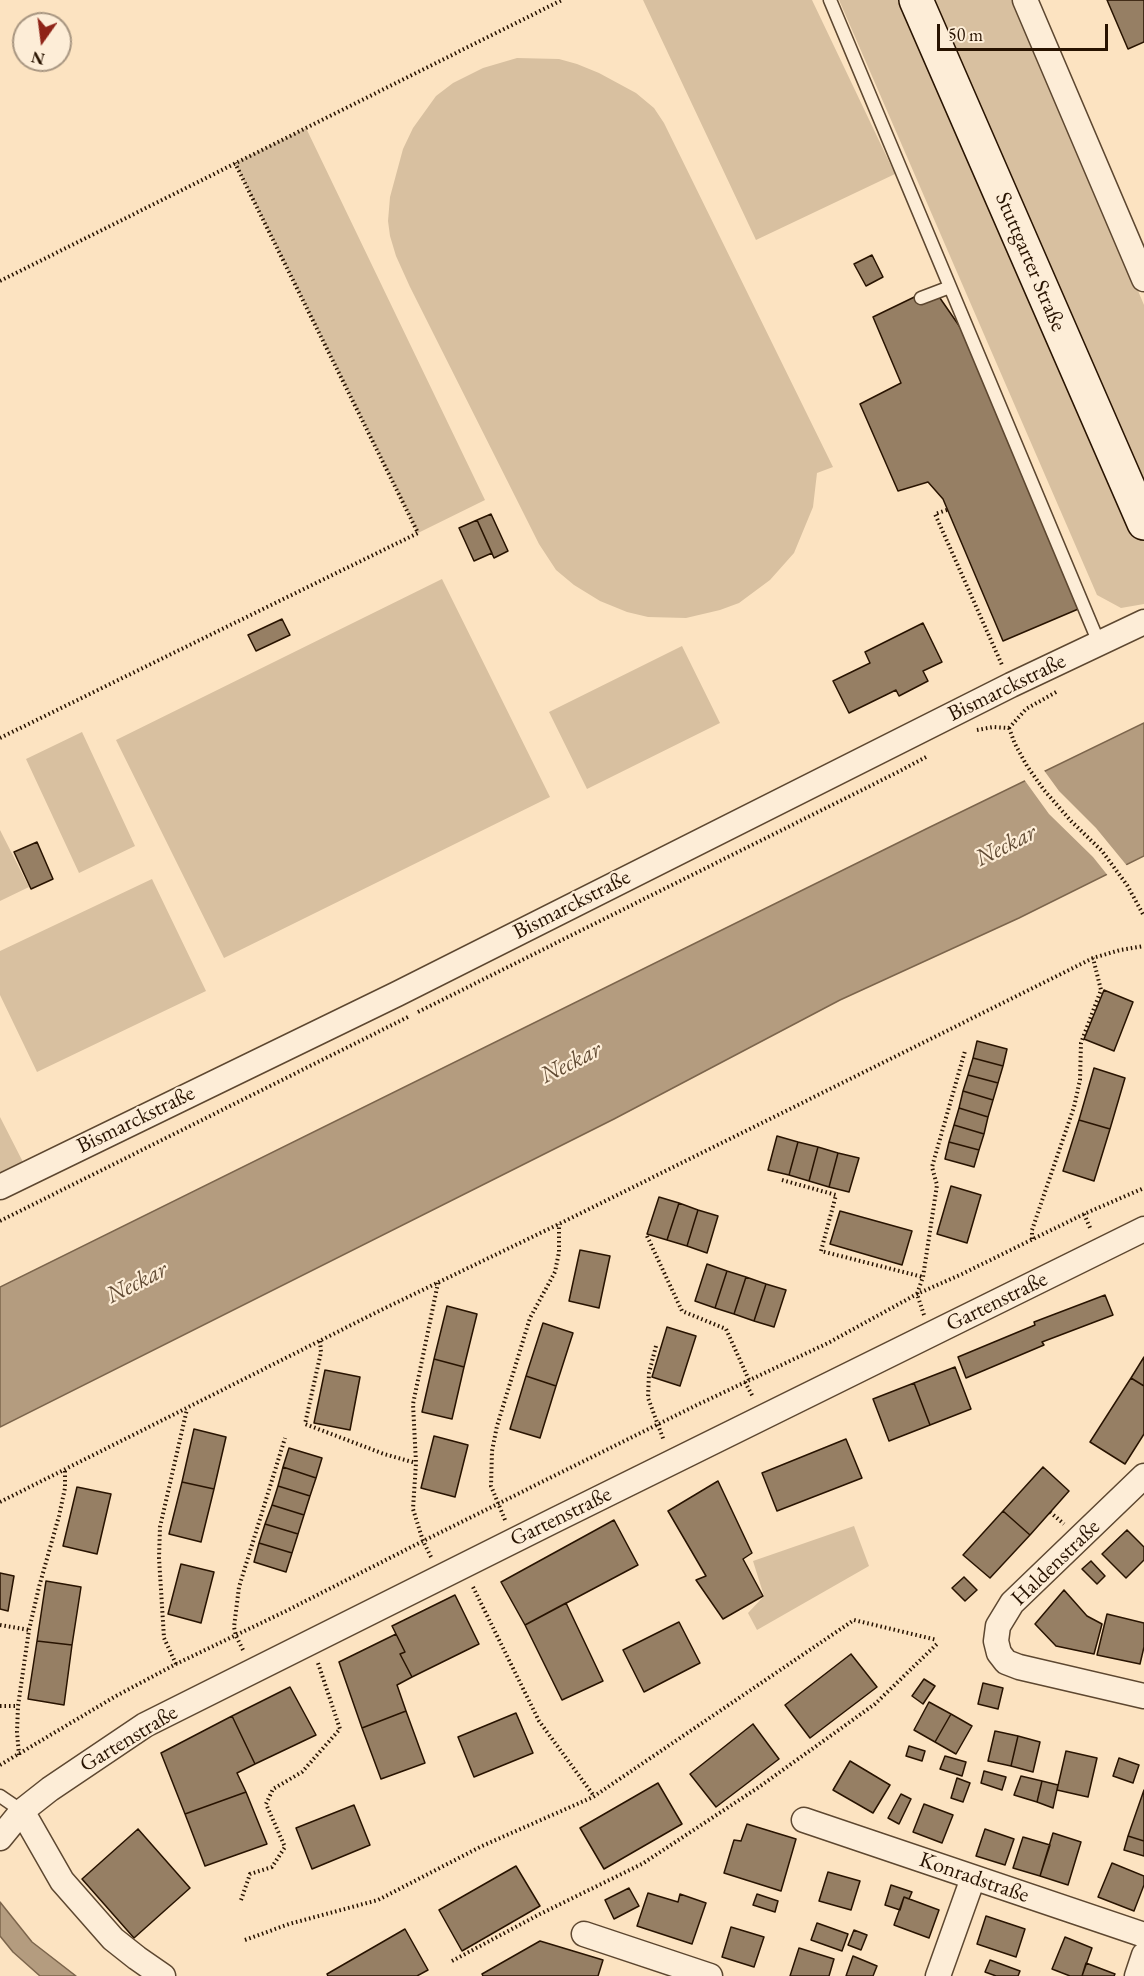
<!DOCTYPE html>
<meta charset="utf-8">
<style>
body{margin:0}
#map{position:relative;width:1144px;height:1976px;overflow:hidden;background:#fce3c1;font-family:"EB Garamond",serif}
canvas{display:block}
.north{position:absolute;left:12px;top:12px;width:60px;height:60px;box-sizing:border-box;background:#fdedd7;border:2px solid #a89681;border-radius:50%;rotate:194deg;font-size:16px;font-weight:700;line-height:24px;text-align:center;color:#281300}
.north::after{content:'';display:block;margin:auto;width:21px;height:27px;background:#8f2418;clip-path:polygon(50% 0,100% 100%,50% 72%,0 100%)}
.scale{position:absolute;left:937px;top:24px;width:171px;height:27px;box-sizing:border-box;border:3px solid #281300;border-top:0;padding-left:8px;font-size:18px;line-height:21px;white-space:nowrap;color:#281300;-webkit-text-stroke:4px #fdedd7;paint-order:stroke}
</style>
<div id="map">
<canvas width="1144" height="1976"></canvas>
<div class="north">N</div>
<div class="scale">50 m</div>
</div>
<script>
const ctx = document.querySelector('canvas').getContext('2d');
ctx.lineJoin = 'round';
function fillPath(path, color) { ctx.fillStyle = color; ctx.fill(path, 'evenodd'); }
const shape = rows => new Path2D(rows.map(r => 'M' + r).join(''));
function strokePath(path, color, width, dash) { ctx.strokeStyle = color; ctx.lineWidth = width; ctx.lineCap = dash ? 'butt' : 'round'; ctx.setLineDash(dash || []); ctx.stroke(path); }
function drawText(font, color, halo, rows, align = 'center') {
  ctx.font = font + ' "EB Garamond",serif'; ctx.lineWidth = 4.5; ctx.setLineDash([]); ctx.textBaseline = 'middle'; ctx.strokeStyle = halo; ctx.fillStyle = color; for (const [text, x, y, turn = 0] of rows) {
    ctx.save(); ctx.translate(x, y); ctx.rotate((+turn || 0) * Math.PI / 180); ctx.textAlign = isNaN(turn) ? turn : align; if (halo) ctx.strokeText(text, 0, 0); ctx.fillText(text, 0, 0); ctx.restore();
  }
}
const green = shape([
 [643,0,812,0,895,174,756,240],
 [839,0,1016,0,1144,305,1144,604,1121,608,1097,595],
 [517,58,559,59,577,64,599,73,636,93,654,108,664,123,833,467,817,473,813,507,794,553,770,580,739,603,720,610,686,618,648,617,627,612,600,601,574,585,556,570,539,544,410,287,396,256,390,236,388,221,390,197,403,149,413,128,436,96,453,83,483,68],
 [306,128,485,500,418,533,235,163],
 [442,579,550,797,224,958,116,740],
 [682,646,720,723,587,789,549,712],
 [82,732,135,846,79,873,26,759],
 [0,830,29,887,0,901],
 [152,879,206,991,37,1072,0,995,0,951],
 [0,1117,24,1164,0,1177],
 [854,1526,869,1566,757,1630,748,1613,764,1596,753,1561]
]);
const water = shape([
 [1144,723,1144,856,1019,918,840,1000,614,1119,0,1427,0,1287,928,828,1144,723],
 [0,1902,32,1942,76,1976,40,1976,13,1952,0,1936,0,1902]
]);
const pier = shape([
 [1043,769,1059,791,1096,828,1128,867,1109,877,1093,857,1049,814,1023,778]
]);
const building = shape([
 [1107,0,1144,0,1144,42,1128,49,1107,0],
 [872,255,883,277,866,286,854,264,872,255],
 [933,288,960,327,1083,607,1003,641,943,499,928,482,898,491,860,404,901,383,873,317,933,288],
 [491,514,508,551,494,558,477,520,491,514],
 [477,520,492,553,474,561,459,528,477,520],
 [282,619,290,635,256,651,248,635,282,619],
 [923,623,942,662,923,671,928,681,899,696,896,690,849,713,833,681,870,663,865,652,923,623],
 [37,842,53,879,31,889,14,852,37,842],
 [1104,990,1133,1002,1114,1051,1084,1039,1104,990],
 [977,1041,1007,1049,1003,1066,973,1058,977,1041],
 [973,1058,1003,1066,998,1083,968,1075,973,1058],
 [1094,1068,1125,1078,1110,1129,1079,1120,1094,1068],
 [968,1075,998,1083,993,1100,963,1091,968,1075],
 [963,1091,993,1100,988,1117,959,1108,963,1091],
 [959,1108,988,1117,984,1134,954,1125,959,1108],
 [1079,1120,1110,1129,1094,1181,1063,1171,1079,1120],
 [954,1125,984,1134,979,1150,949,1142,954,1125],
 [777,1136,798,1142,789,1175,768,1170,777,1136],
 [798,1142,818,1147,809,1181,789,1175,798,1142],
 [949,1142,979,1150,974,1167,945,1159,949,1142],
 [818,1147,838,1153,829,1187,809,1181,818,1147],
 [838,1153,859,1158,849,1192,829,1187,838,1153],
 [951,1186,981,1195,967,1243,937,1234,951,1186],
 [659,1197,679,1203,667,1240,647,1234,659,1197],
 [679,1203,698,1210,687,1246,667,1240,679,1203],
 [698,1210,718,1216,707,1253,687,1246,698,1210],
 [840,1211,912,1231,902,1265,830,1244,840,1211],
 [580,1250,610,1256,599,1308,569,1301,580,1250],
 [707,1264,727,1271,715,1308,695,1301,707,1264],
 [727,1271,746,1277,734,1314,715,1308,727,1271],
 [746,1277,766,1284,754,1321,734,1314,746,1277],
 [766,1284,786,1290,774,1327,754,1321,766,1284],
 [1105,1295,1113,1315,1042,1342,1044,1345,966,1378,958,1357,1035,1325,1034,1322,1105,1295],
 [447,1306,477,1314,464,1367,434,1359,447,1306],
 [543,1323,573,1333,556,1386,526,1376,543,1323],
 [667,1327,696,1336,680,1386,652,1377,667,1327],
 [1144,1357,1144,1386,1131,1378,1144,1357],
 [434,1359,464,1367,452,1419,422,1412,434,1359],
 [955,1367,971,1409,930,1425,914,1383,955,1367],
 [325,1370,360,1377,350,1430,314,1423,325,1370],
 [526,1376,556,1386,540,1438,510,1429,526,1376],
 [1131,1378,1144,1386,1144,1434,1125,1464,1090,1442,1131,1378],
 [914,1383,930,1425,889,1441,873,1399,914,1383],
 [194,1429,226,1437,214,1489,182,1482,194,1429],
 [434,1436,468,1445,455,1497,421,1488,434,1436],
 [846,1439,862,1478,777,1511,762,1473,846,1439],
 [289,1448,322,1458,316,1478,283,1467,289,1448],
 [283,1467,316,1478,310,1496,278,1486,283,1467],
 [1043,1467,1069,1491,1030,1535,1003,1511,1043,1467],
 [718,1481,752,1553,743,1559,763,1596,723,1619,696,1580,706,1576,668,1511,718,1481],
 [182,1482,214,1489,201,1542,169,1534,182,1482],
 [278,1486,310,1496,304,1515,272,1505,278,1486],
 [77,1487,111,1494,97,1554,63,1546,77,1487],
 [272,1505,304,1515,298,1534,265,1524,272,1505],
 [1003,1511,1030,1535,990,1578,963,1555,1003,1511],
 [614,1520,638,1565,525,1625,501,1582,614,1520],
 [265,1524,298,1534,292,1553,259,1543,265,1524],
 [1127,1530,1144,1547,1144,1560,1126,1578,1102,1554,1127,1530],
 [259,1543,292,1553,286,1572,254,1562,259,1543],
 [1091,1561,1105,1576,1097,1584,1082,1569,1091,1561],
 [181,1564,214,1572,201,1623,168,1614,181,1564],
 [0,1573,14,1576,8,1611,0,1609,0,1573],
 [964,1577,977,1590,965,1601,952,1588,964,1577],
 [46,1581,81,1587,72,1645,37,1641,46,1581],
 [1064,1590,1087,1616,1102,1624,1094,1654,1056,1646,1035,1624,1064,1590],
 [455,1595,479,1644,412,1677,400,1654,405,1652,392,1626,455,1595],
 [566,1603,603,1681,562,1700,525,1625,566,1603],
 [1107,1614,1144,1623,1144,1647,1140,1664,1097,1655,1107,1614],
 [679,1622,700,1663,644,1692,623,1650,679,1622],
 [396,1634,405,1652,400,1654,412,1677,397,1685,406,1711,362,1728,339,1662,396,1634],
 [37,1641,72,1645,64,1705,28,1699,37,1641],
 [851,1654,877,1687,810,1738,785,1705,851,1654],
 [924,1679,935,1686,923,1704,912,1696,924,1679],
 [983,1683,1003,1688,998,1709,978,1704,983,1683],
 [290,1687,316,1735,255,1764,232,1716,290,1687],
 [929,1702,951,1714,935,1742,914,1730,929,1702],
 [406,1711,425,1763,381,1779,362,1728,406,1711],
 [516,1713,533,1753,474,1777,458,1737,516,1713],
 [951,1714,972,1726,956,1754,935,1742,951,1714],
 [232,1716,255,1764,237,1773,246,1792,185,1814,161,1753,232,1716],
 [753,1724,779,1759,716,1807,690,1774,753,1724],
 [995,1731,1018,1736,1011,1766,988,1761,995,1731],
 [1018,1736,1040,1742,1033,1772,1011,1766,1018,1736],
 [909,1746,925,1751,922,1761,906,1756,909,1746],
 [1066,1751,1097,1758,1088,1797,1057,1790,1066,1751],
 [945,1756,966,1762,962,1776,940,1769,945,1756],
 [1119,1758,1139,1765,1133,1783,1113,1776,1119,1758],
 [850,1761,890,1785,873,1813,833,1790,850,1761],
 [984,1771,1006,1777,1002,1790,981,1783,984,1771],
 [1021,1776,1042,1781,1037,1802,1014,1795,1021,1776],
 [957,1778,970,1783,963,1802,951,1798,957,1778],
 [1042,1781,1058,1785,1053,1808,1037,1802,1042,1781],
 [658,1783,682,1824,604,1869,580,1828,658,1783],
 [1144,1790,1144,1841,1128,1836,1144,1790],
 [246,1792,267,1844,205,1866,185,1814,246,1792],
 [901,1794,911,1799,899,1824,888,1818,901,1794],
 [924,1804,953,1815,942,1843,913,1832,924,1804],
 [354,1805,370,1845,312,1869,296,1828,354,1805],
 [747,1824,796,1839,781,1891,724,1873,734,1840,741,1841,747,1824],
 [138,1829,190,1888,134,1938,82,1879,138,1829],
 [985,1829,1014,1839,1005,1865,976,1856,985,1829],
 [1053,1833,1081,1842,1068,1885,1040,1876,1053,1833],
 [1128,1836,1144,1841,1144,1856,1124,1850,1128,1836],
 [1023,1837,1050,1845,1040,1876,1013,1868,1023,1837],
 [1112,1863,1144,1876,1144,1885,1134,1911,1098,1897,1112,1863],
 [516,1866,540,1906,462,1951,439,1910,516,1866],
 [828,1872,860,1881,851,1910,819,1901,828,1872],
 [891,1885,912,1892,909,1899,904,1897,900,1910,885,1905,891,1885],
 [629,1888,639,1906,614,1919,605,1900,629,1888],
 [648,1893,678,1902,680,1894,706,1903,692,1944,637,1926,648,1893],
 [757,1894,778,1901,775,1912,753,1905,757,1894],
 [904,1897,939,1910,929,1938,894,1925,904,1897],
 [986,1916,1025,1929,1016,1957,977,1944,986,1916],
 [817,1923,848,1934,842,1951,811,1940,817,1923],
 [731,1927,764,1937,754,1967,722,1957,731,1927],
 [405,1929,428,1970,417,1976,328,1976,327,1974,405,1929],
 [854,1930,867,1935,861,1950,848,1945,854,1930],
 [1065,1937,1092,1948,1082,1976,1070,1976,1052,1969,1065,1937],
 [540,1941,603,1960,598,1976,483,1976,482,1974,540,1941],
 [799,1948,834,1959,829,1976,790,1976,799,1948],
 [853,1956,877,1966,873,1976,846,1976,853,1956],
 [990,1960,1020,1971,1018,1976,996,1976,985,1972,990,1960],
 [1086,1963,1115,1974,1114,1976,1082,1976,1086,1963]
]);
const path = shape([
 [0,281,562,0],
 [947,510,935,514,1002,665],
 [1009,728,1015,744,1027,766,1044,790,1071,821,1102,851,1127,885,1144,916],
 [1009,728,1026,709,1058,691],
 [977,730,993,727,1009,728],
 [0,738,418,533,235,163],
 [418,1012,896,773,926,757],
 [782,1180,836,1195,821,1251,923,1277],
 [1084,1214,1091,1230],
 [0,1221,408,1017],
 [647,1236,682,1311,726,1329,749,1380],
 [1032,1239,1032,1230,1074,1107,1080,1080,1081,1043,1101,990,1093,958],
 [924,1315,917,1294,923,1277,937,1185,932,1167,965,1051],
 [320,1341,321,1352,305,1424,384,1454,416,1463],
 [656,1346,649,1373,648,1398,664,1441],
 [745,1382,753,1397],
 [0,1502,377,1312,559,1224,1093,958,1120,950,1144,946],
 [1050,1512,1064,1524],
 [505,1520,491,1486,492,1451,497,1426,530,1318,555,1272,559,1252,559,1224],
 [431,1557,423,1541,413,1509,416,1463,413,1404,438,1283],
 [473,1587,539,1721,594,1796],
 [0,1625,29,1630],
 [243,1650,236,1636,234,1627,239,1587,285,1438],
 [176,1664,164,1638,159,1558,160,1527,187,1409],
 [0,1706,18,1706],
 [19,1755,17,1732,18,1706,29,1630,39,1587,59,1516,65,1488,65,1469],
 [0,1765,116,1696,176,1664,286,1611,423,1541,699,1404,828,1343,917,1294,962,1274,1084,1214,1144,1188],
 [241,1900,250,1874,272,1867,285,1847,266,1804,273,1789,302,1772,340,1729,318,1663],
 [245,1940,289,1924,378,1900,482,1846,593,1797,854,1620,937,1640],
 [452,1961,540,1914,642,1864,759,1787,875,1704,938,1643]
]);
const lane = shape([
 [830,0,1099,643],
 [921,298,950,287],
 [0,1796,22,1811]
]);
const street = shape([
 [1025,0,1144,279],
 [0,1187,397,994,1011,685,1144,622],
 [1144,1476,1012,1603,998,1626,996,1641,999,1653,1006,1662,1019,1667,1144,1696],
 [22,1811,62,1881,113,1939,137,1958,163,1976],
 [804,1820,1144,1935],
 [0,1838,22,1811,50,1789,145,1725,555,1520,1144,1229],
 [584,1934,710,1976],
 [938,1976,973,1878],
 [1137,1976,1144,1955]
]);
const secondary = shape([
 [916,0,1144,523]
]);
const streetNames = [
 ["Stuttgarter Straße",1030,262,67],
 ["Bismarckstraße",1007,688,-26],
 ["Bismarckstraße",572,905,-27],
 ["Bismarckstraße",136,1120,-26],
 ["Gartenstraße",997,1302,-26],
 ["Gartenstraße",561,1517,-26],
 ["Haldenstraße",1056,1563,-44],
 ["Gartenstraße",129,1739,-31],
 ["Konradstraße",974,1878,19]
];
const waterNames = [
 ["Neckar",1006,846,-27],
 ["Neckar",571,1063,-27],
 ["Neckar",137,1283,-27]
];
fillPath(green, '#d8c0a0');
fillPath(water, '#b49c7f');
strokePath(water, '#7c654c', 1.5);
fillPath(pier, '#fce3c1');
fillPath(building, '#967f64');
strokePath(building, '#281300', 1.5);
strokePath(lane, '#5d4730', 15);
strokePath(street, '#5d4730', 27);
strokePath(secondary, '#281300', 36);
strokePath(path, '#281300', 4, [1.5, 3]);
strokePath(lane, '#fdedd7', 12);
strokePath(street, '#fdedd7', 24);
strokePath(secondary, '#fdedd7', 33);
drawText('22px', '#281300', '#fdedd7', streetNames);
drawText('italic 24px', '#604a33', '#fdedd7', waterNames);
</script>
